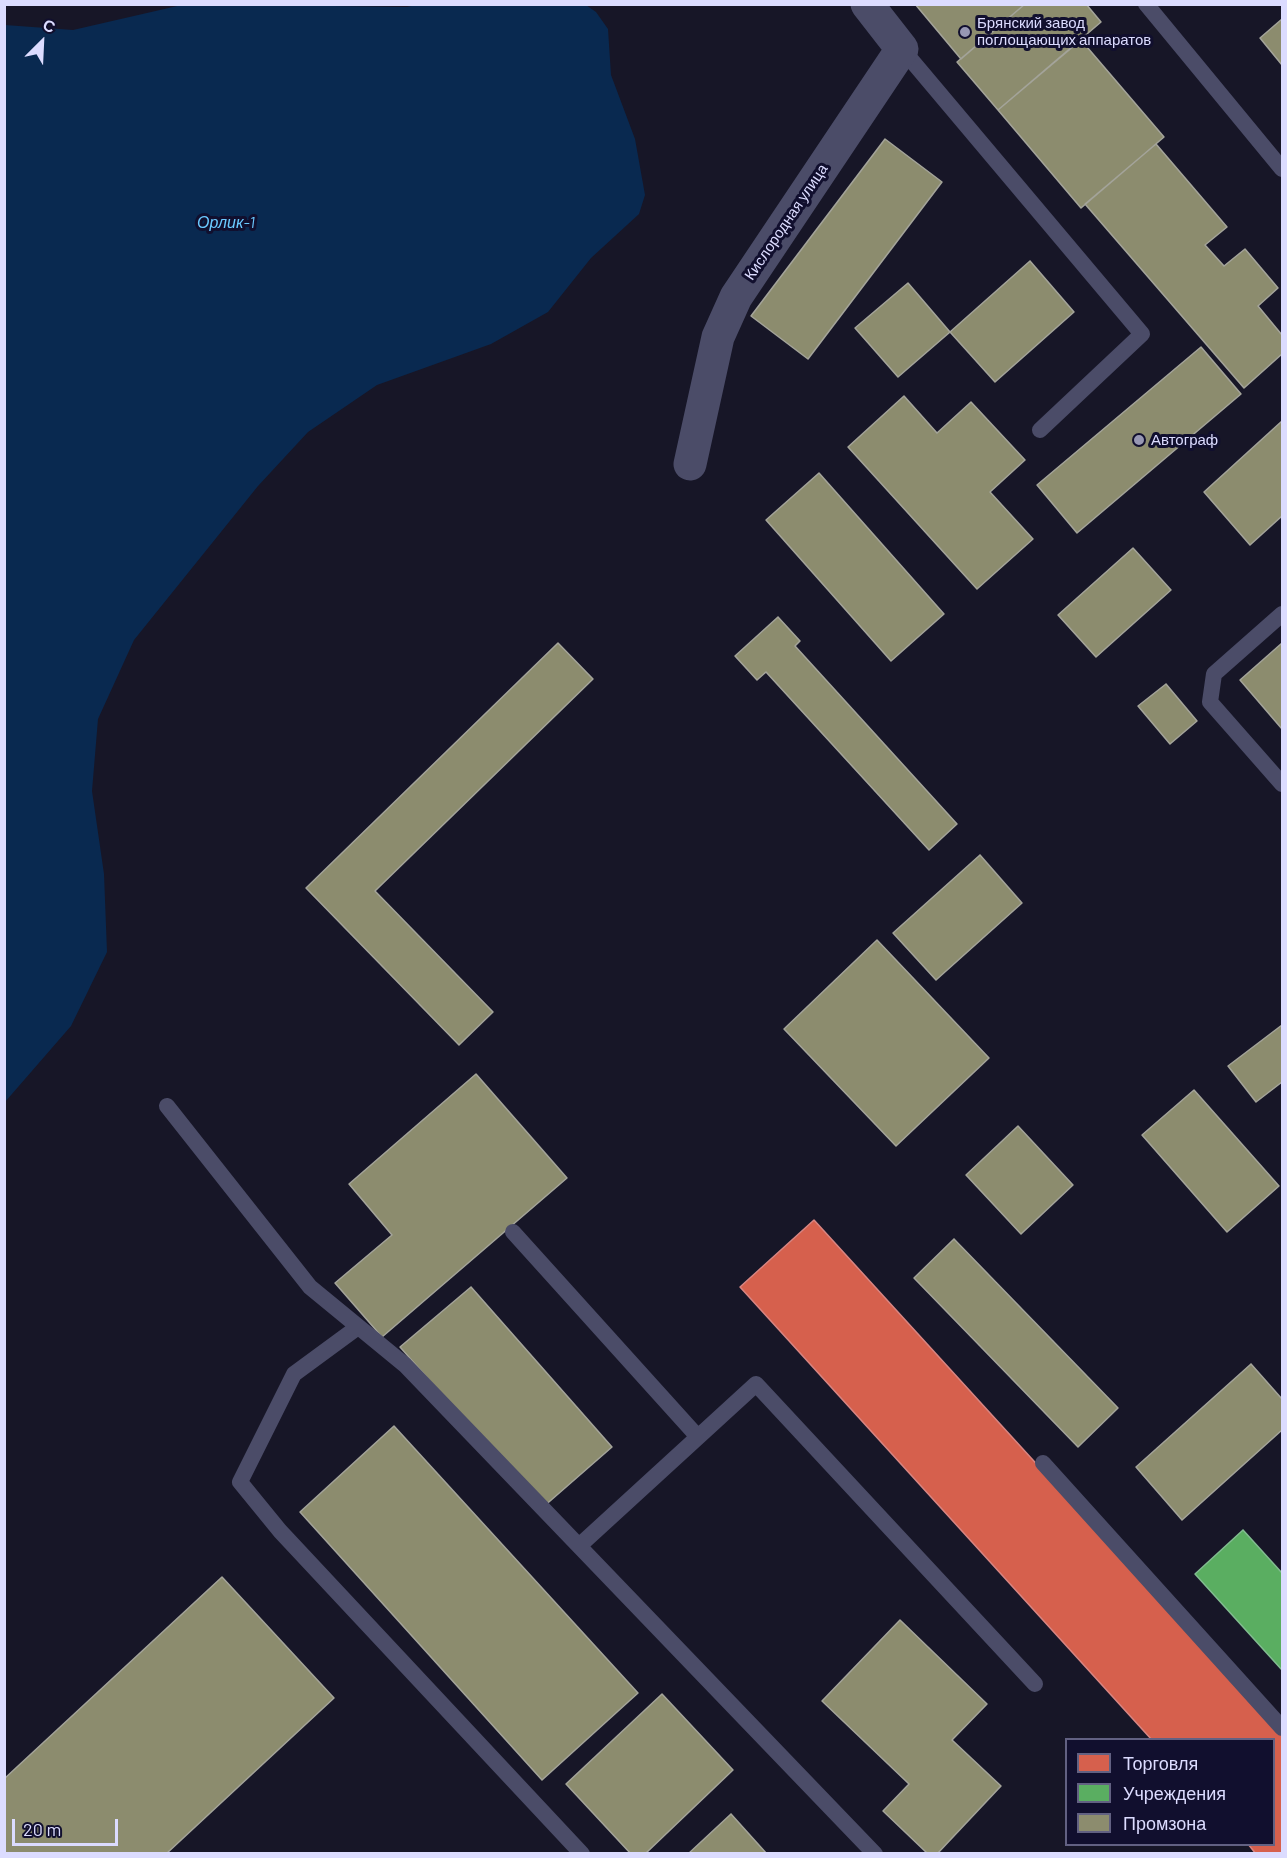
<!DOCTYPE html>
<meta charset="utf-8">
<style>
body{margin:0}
#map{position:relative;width:1287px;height:1858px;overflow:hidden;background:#171627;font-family:Barlow,sans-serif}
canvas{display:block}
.frame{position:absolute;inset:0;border:6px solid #dcdcff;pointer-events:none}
.legend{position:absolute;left:1065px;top:1738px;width:210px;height:108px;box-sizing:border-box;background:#110f2e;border:2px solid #626182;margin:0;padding:8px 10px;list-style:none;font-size:18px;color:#dcdcff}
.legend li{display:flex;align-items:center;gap:12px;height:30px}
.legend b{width:30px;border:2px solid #626182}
.north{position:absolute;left:12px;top:12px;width:60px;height:60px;-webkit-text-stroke:4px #110f2e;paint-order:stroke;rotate:24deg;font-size:16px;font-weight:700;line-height:24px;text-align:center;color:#dcdcff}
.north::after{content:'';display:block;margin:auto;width:21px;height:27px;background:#dcdcff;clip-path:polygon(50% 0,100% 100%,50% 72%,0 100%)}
.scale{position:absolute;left:12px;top:1819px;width:106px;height:27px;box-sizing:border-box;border:3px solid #dcdcff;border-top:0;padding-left:8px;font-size:18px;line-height:21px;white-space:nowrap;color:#dcdcff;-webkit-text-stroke:4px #110f2e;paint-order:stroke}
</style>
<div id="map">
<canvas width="1287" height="1858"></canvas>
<div class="frame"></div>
<ul class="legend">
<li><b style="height:16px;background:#d6604d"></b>Торговля</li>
<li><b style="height:16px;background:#5aae61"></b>Учреждения</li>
<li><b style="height:16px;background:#8c8c6e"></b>Промзона</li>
</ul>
<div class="north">С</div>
<div class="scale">20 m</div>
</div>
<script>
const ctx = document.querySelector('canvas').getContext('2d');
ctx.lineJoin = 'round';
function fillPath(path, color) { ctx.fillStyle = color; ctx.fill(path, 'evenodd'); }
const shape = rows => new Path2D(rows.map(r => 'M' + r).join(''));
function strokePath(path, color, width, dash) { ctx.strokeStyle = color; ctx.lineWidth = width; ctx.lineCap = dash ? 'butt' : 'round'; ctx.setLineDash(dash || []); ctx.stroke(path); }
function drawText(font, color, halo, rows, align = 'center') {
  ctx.font = font + ' Barlow,sans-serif'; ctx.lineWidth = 6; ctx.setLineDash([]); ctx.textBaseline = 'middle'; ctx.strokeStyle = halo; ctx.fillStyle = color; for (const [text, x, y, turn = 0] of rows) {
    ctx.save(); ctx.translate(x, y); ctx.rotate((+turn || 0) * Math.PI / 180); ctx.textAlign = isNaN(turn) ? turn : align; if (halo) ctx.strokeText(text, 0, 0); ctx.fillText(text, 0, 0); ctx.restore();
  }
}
const water = shape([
 [186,4,407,7,420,4,586,5,596,12,608,29,611,75,635,139,645,195,639,214,591,258,548,312,491,344,377,385,308,432,258,486,134,640,98,719,92,791,104,874,107,952,71,1026,5,1102,5,25,73,30]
]);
const shops = shape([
 [814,1220,1282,1733,1282,1854,1256,1854,1248,1844,1274,1844,1274,1740,1152,1740,740,1287,814,1220]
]);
const public = shape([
 [1243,1530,1282,1573,1282,1670,1195,1574,1243,1530]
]);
const industry = shape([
 [915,4,1025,4,961,59,915,4],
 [1025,4,1086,4,1101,22,998,110,957,62,1025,4],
 [1282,19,1282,65,1260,38,1282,19],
 [1081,40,1164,137,1081,208,998,110,1081,40],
 [885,139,942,182,808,359,751,316,885,139],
 [1156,144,1227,227,1205,245,1224,266,1245,249,1278,288,1258,306,1282,335,1282,354,1244,388,1085,204,1156,144],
 [1030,261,1074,312,995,382,950,332,1030,261],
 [908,283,950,332,898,377,855,328,908,283],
 [1201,347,1241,394,1077,533,1037,485,1201,347],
 [904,396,937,433,971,402,1025,460,990,492,1033,539,977,589,848,447,904,396],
 [1282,421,1282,516,1250,545,1204,492,1282,421],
 [819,473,944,614,891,661,766,520,819,473],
 [1133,548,1171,590,1096,657,1058,615,1133,548],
 [778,617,800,641,795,646,957,824,929,850,766,672,757,680,735,656,778,617],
 [558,643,593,679,375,891,493,1012,459,1045,306,888,558,643],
 [1282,643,1282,729,1240,680,1282,643],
 [1166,684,1197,721,1170,744,1138,706,1166,684],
 [980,855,1022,903,936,980,893,933,980,855],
 [877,940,989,1058,896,1146,784,1029,877,940],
 [1282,1025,1282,1082,1256,1102,1228,1066,1282,1025],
 [476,1074,567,1178,382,1337,335,1283,392,1235,349,1184,476,1074],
 [1194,1090,1279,1186,1227,1232,1142,1135,1194,1090],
 [1018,1126,1073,1185,1021,1234,966,1175,1018,1126],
 [954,1239,1118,1408,1078,1447,914,1278,954,1239],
 [471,1287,612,1447,542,1508,400,1347,471,1287],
 [1251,1364,1282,1399,1282,1430,1182,1520,1136,1467,1251,1364],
 [394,1426,638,1693,542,1780,300,1512,394,1426],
 [222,1577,334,1698,166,1854,4,1854,4,1779,222,1577],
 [900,1620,987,1704,952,1740,1001,1786,937,1854,928,1854,883,1811,909,1784,822,1701,900,1620],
 [662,1694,733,1770,645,1854,631,1854,566,1784,662,1694],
 [731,1814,767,1854,688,1854,731,1814]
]);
const service = shape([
 [1146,4,1282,169],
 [902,49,1142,334,1040,430],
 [1282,614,1214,674,1210,702,1282,784],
 [167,1106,310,1287,405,1365,875,1854],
 [513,1232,698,1437],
 [358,1327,294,1374,240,1482,280,1531,582,1854],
 [1043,1463,1282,1728],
 [579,1546,756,1384,1035,1684]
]);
const minor = shape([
 [690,464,718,337,736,297,902,49,867,4]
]);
const markers = [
 [965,32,6,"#9797b3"],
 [1139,440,6,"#9797b3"]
];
const poiNames = [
 ["Брянский завод",977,23],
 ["поглощающих аппаратов",977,40],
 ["Автограф",1151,440]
];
const streetNames = [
 ["Кислородная улица",786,222,-56]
];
const waterNames = [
 ["Орлик-1",226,223]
];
fillPath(water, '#092950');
fillPath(shops, '#d6604d');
strokePath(shops, '#d88582', 1.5);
fillPath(public, '#5aae61');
strokePath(public, '#81bc90', 1.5);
fillPath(industry, '#8c8c6e');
strokePath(industry, '#a4a49a', 1.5);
strokePath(service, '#4b4c68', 16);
strokePath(minor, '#4b4c68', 33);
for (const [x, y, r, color] of markers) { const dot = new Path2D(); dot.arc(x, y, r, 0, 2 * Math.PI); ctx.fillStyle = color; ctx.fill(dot); strokePath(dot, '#110f2e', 2); }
drawText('15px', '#dcdcff', '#110f2e', poiNames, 'left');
drawText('15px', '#dcdcff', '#110f2e', streetNames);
drawText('italic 16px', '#6ac9ff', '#110f2e', waterNames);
</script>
